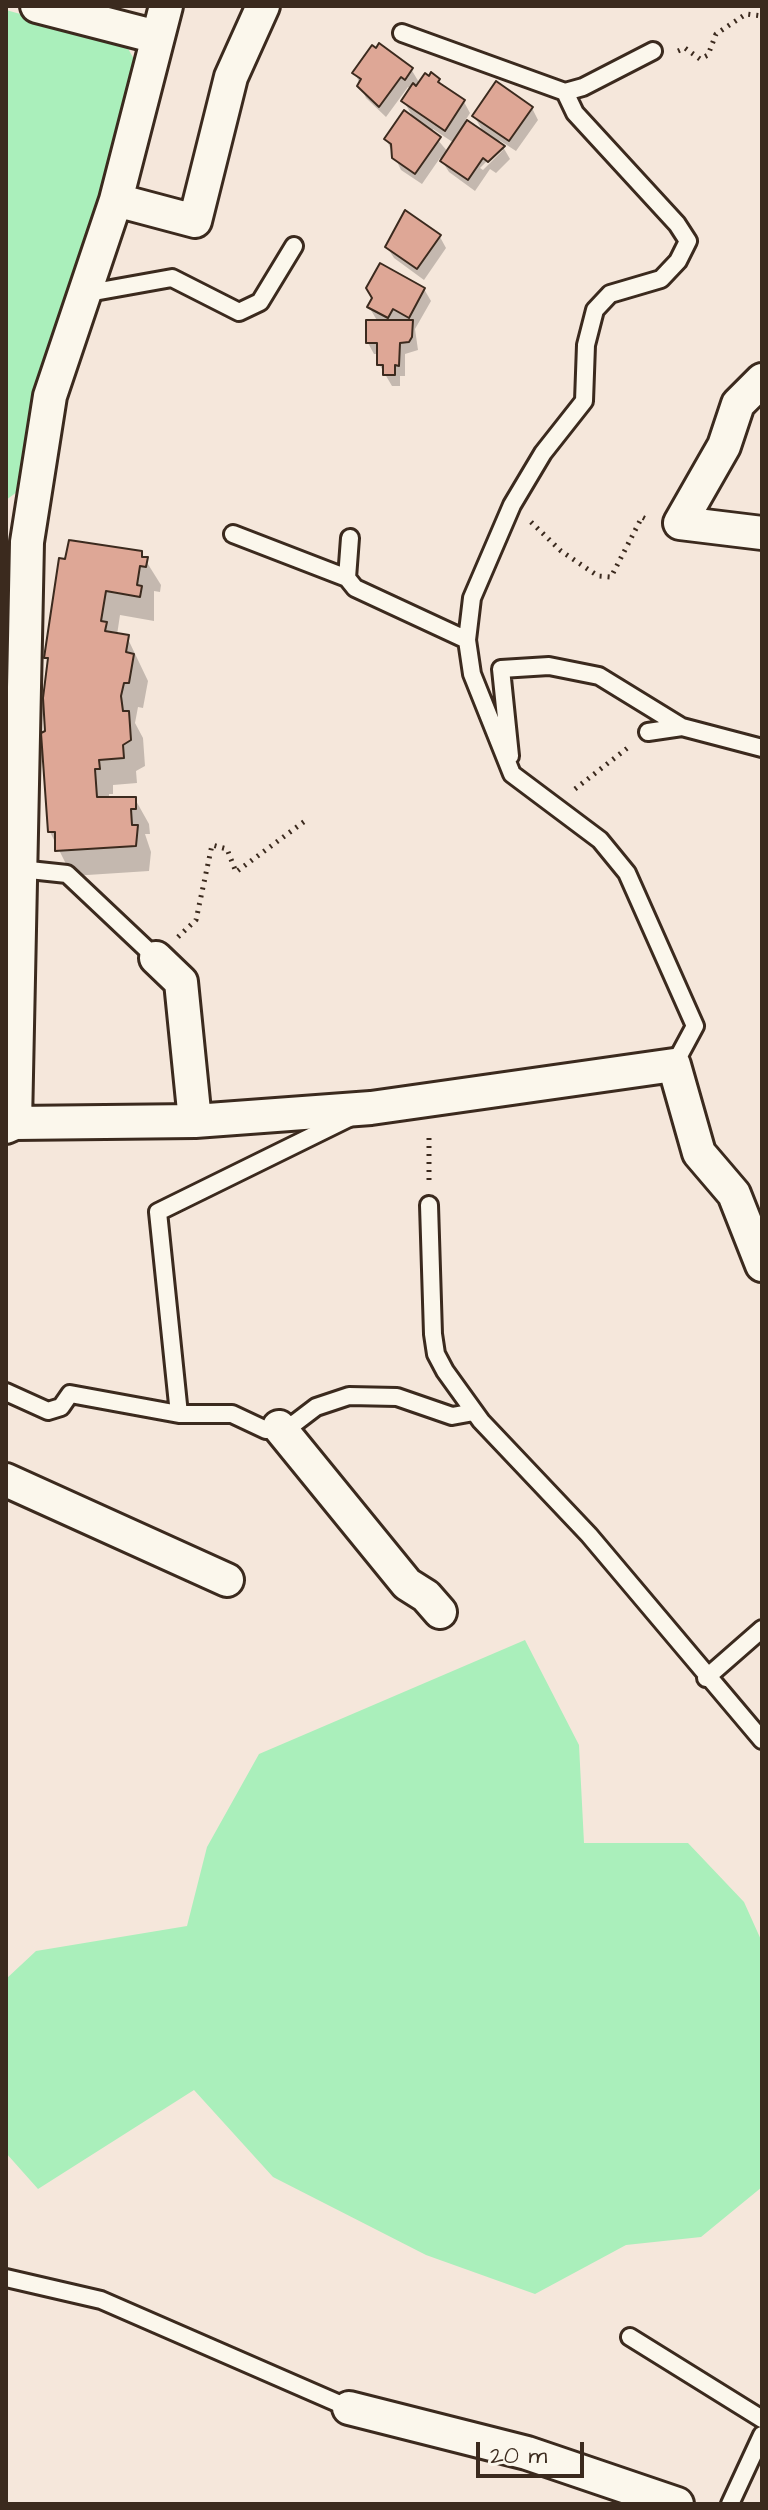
<!DOCTYPE html>
<style>
body{margin:0}
#map{position:relative;width:768px;height:2510px;overflow:hidden;background:#f5e7db;font-family:"Architects Daughter",sans-serif}
canvas{display:block}
.frame{position:absolute;inset:0;border:8px solid #3b2a1e;pointer-events:none}
.scale{position:absolute;left:476px;top:2442px;width:108px;height:36px;box-sizing:border-box;border:4px solid #3b2a1e;border-top:0;padding-left:10px;font-size:24px;line-height:28px;white-space:nowrap;color:#3b2a1e;-webkit-text-stroke:6px #fbf7ec;paint-order:stroke}
</style>
<div id="map">
<canvas width="768" height="2510"></canvas>
<div class="frame"></div>
<div class="scale">20 m</div>
</div>
<script>
const ctx = document.querySelector('canvas').getContext('2d');
ctx.lineJoin = 'round';
function fillPath(path, color) { ctx.fillStyle = color; ctx.fill(path, 'evenodd'); }
const shape = rows => new Path2D(rows.map(r => 'M' + r).join(''));
function strokePath(path, color, width, dash) { ctx.strokeStyle = color; ctx.lineWidth = width; ctx.lineCap = dash ? 'butt' : 'round'; ctx.setLineDash(dash || []); ctx.stroke(path); }
const green = shape([
 [6,10,125,43,136,63,103,199,50,340,17,492,6,500],
 [525,1640,579,1745,584,1843,688,1843,744,1902,762,1942,762,2187,701,2237,626,2245,535,2294,426,2255,273,2177,194,2090,38,2189,6,2153,6,1979,36,1951,187,1926,207,1847,259,1754]
]);
const shadow = shape([
 [411,69,420,84,439,80,443,88,464,102,470,113,465,121,485,135,474,116,532,108,538,120,516,151,499,140,510,159,496,173,490,169,475,191,449,172,440,158,422,184,401,170,386,139,415,120,404,102,412,90,408,87,386,117,366,98,355,73],
 [433,129,454,143,448,152,431,132],
 [500,148,503,150,483,170,480,168],
 [440,237,446,248,424,280,394,258,387,247],
 [424,289,431,301,415,329,418,350,405,354,405,376,400,376,400,386,392,386,379,364,379,354,374,354,368,343,378,322,369,307],
 [141,553,161,585,160,592,154,591,154,621,120,615,117,635,127,637,148,681,143,708,138,707,135,723,143,738,145,766,136,771,137,783,113,785,113,794,109,794,109,799,135,799,149,824,150,834,145,834,151,852,149,871,72,876,50,832,49,663,46,657,61,560]
]);
const building = shape([
 [379,43,413,68,405,80,401,77,379,107,357,86,361,79,352,73,372,45,376,48,379,43],
 [431,72,440,79,438,82,465,100,445,131,401,101,413,83,416,86,425,73,429,76,431,72],
 [496,81,533,107,509,141,472,116,496,81],
 [404,110,441,137,415,174,392,158,391,144,384,139,404,110],
 [467,120,505,146,488,162,483,158,468,180,440,161,467,120],
 [405,210,441,235,417,269,385,247,405,210],
 [380,263,425,288,409,318,393,309,388,318,367,307,372,298,366,288,380,263],
 [366,320,413,320,412,337,409,342,400,343,399,366,395,365,395,375,383,375,383,365,377,365,377,343,366,343,366,320],
 [69,540,142,551,142,557,148,557,146,567,140,566,137,585,142,586,140,597,106,591,101,621,107,622,105,631,129,635,126,652,134,654,129,683,124,683,121,696,123,711,129,711,131,740,123,745,124,758,99,760,100,769,95,769,97,797,136,797,136,809,131,809,132,825,138,825,136,846,55,851,55,832,48,832,41,733,45,731,43,698,48,658,44,658,59,558,65,559,69,540]
]);
const path = shape([
 [678,51,685,48,700,59,708,55,716,34,746,14,762,16],
 [531,522,561,551,598,576,611,577,642,517,648,520],
 [575,789,630,746],
 [178,937,196,920,212,845,227,849,236,872,305,821],
 [429,1180,429,1134]
]);
const lane = shape([
 [402,33,565,92,583,87,653,51],
 [565,92,575,113,677,224,688,241,678,261,661,279,610,294,595,310,586,345,584,401,543,453,512,505,472,598,467,640,472,674,512,774,600,840,627,873,695,1026,674,1065],
 [83,294,172,278,239,312,260,302,294,246],
 [233,534,347,578],
 [350,538,347,578,355,588,467,640],
 [648,732,682,727],
 [510,756,501,669,549,666,599,676,682,727,762,748],
 [20,869,67,874,156,958],
 [349,1118,158,1212,179,1414,232,1414,266,1430,295,1423,316,1407,349,1396,397,1397,452,1416,474,1412],
 [429,1205,433,1334,436,1354,445,1371,481,1421,589,1535,762,1740],
 [6,1392,48,1411,61,1407,70,1394,179,1414],
 [706,1678,762,1629],
 [6,2278,101,2300,349,2408],
 [630,2337,762,2419],
 [730,2504,762,2435]
]);
const street = shape([
 [37,6,157,37],
 [116,200,195,221,231,77,263,6],
 [762,380,738,404,724,446,680,523,762,533],
 [156,958,181,982,195,1121],
 [15,1123,27,542,50,396,116,200,166,6],
 [6,1127,15,1123,195,1121,371,1108,674,1065,699,1153,734,1194,762,1265],
 [279,1427,407,1584,426,1596,440,1612],
 [6,1480,227,1580],
 [349,2408,527,2453,677,2504]
]);
fillPath(green, '#aaefbb');
fillPath(shadow, '#0003');
fillPath(building, '#dea796');
strokePath(building, '#3b2a1e', 2);
strokePath(lane, '#3b2a1e', 22);
strokePath(street, '#3b2a1e', 38);
strokePath(path, '#3b2a1e', 5, [2, 6]);
strokePath(lane, '#fbf7ec', 16);
strokePath(street, '#fbf7ec', 32);
</script>
